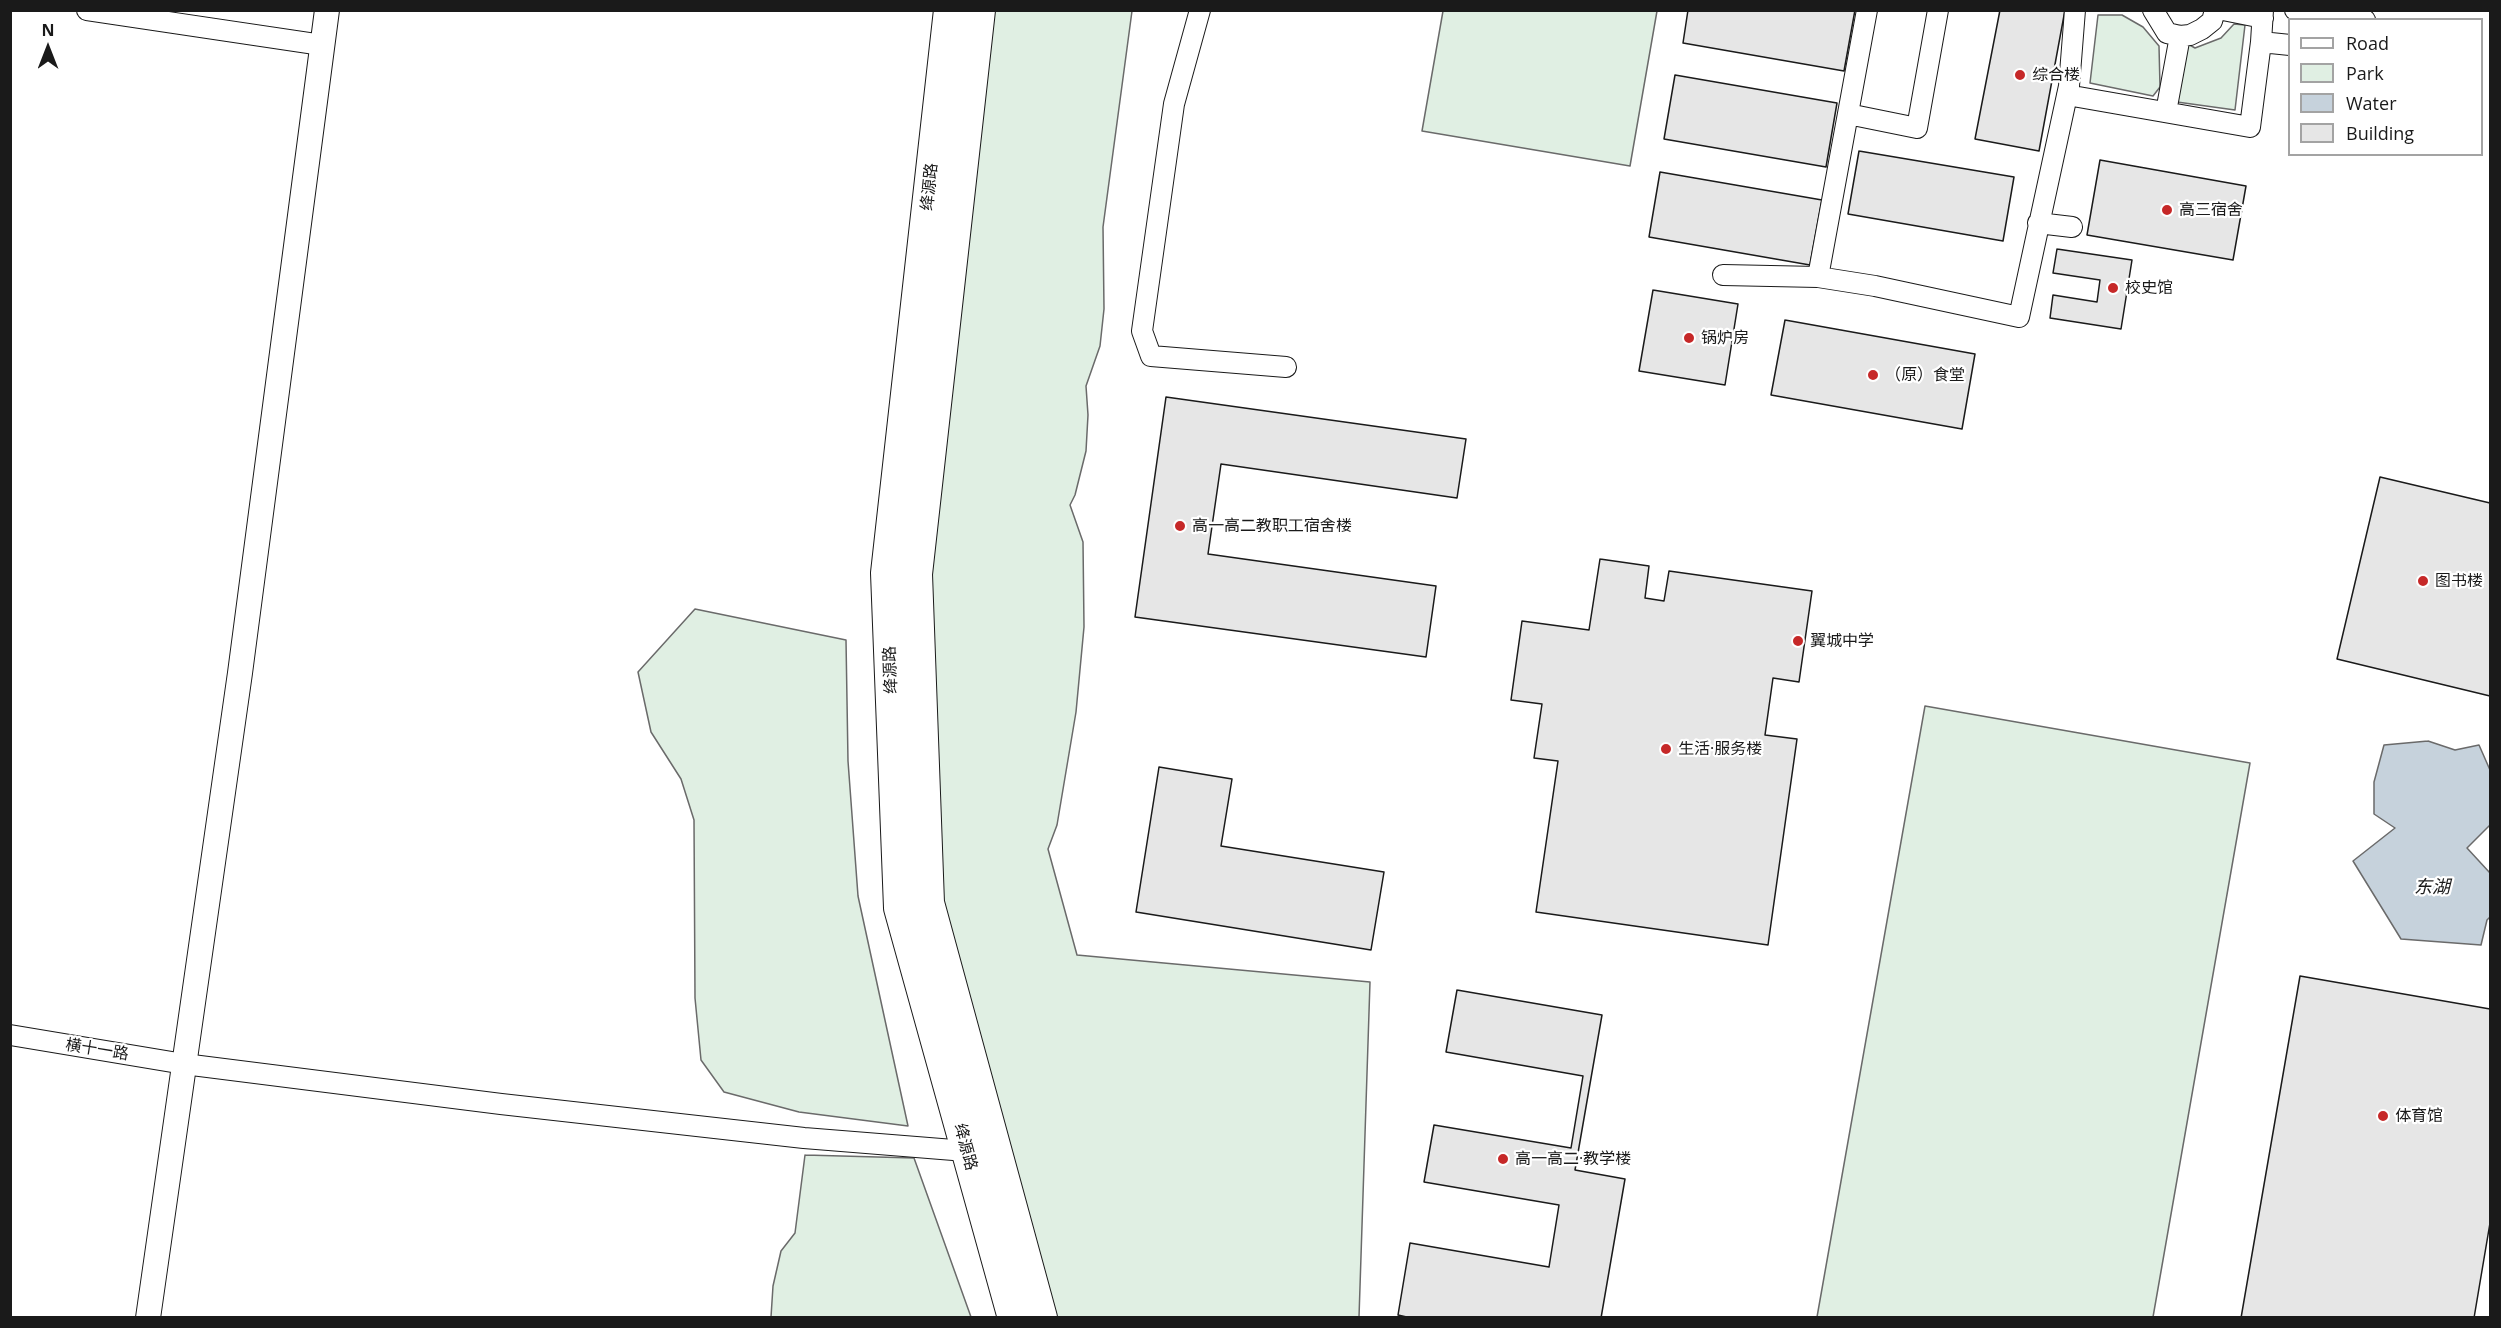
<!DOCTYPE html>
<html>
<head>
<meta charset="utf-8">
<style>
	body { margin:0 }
	#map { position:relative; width:2501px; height:1328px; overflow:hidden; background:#fff; font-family:"Open Sans",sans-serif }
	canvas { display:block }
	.frame { position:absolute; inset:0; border:12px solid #1a1a1a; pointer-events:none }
	.legend { position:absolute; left:2288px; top:18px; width:195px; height:138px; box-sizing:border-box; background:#fff; border:2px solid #a3a3a3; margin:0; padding:8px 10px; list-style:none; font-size:18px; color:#1a1a1a }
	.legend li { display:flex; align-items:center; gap:12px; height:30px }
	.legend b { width:30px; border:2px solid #a3a3a3 }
	.north { position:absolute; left:18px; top:18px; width:60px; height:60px; -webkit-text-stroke:4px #fff; paint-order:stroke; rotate:0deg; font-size:16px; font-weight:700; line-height:24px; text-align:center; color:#1a1a1a }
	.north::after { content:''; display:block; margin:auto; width:21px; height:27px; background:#1a1a1a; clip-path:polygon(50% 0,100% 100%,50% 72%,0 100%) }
</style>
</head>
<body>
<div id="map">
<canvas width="2501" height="1328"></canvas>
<div class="frame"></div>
<ul class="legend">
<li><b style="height:8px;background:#fff"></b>Road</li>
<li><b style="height:16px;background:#e0efe3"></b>Park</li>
<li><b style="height:16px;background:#c6d2dc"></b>Water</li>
<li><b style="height:16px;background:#e6e6e6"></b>Building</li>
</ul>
<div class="north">N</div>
</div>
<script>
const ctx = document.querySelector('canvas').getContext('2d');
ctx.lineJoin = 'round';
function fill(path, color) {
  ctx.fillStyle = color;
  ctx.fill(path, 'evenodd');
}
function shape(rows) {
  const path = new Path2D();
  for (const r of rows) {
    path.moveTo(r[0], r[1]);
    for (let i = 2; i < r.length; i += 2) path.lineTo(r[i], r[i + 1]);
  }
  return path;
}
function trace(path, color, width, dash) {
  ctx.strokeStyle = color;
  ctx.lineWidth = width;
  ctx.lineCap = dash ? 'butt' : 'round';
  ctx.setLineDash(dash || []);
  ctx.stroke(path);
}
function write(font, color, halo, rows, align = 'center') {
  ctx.font = font + ' "Open Sans","Noto Sans SC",sans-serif';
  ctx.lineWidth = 4.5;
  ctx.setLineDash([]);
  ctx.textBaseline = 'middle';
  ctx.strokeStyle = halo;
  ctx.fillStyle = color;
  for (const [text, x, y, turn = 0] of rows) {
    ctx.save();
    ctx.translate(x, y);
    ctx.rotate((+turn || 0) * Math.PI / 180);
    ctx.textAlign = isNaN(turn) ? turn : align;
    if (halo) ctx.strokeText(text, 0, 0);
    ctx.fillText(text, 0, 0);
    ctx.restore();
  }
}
const green = shape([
	[991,11,1132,11,1103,227,1104,309,1100,346,1086,386,1088,415,1086,451,1075,495,1070,505,1083,542,1084,627,1076,712,1057,825,1048,849,1077,955,1370,982,1359,1317,1052,1317,953,964,934,856,926,568,991,11],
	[1443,11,1657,11,1630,166,1422,131,1443,11],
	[2098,15,2122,15,2143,27,2159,46,2160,87,2153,96,2090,83,2098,15],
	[2234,24,2245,25,2235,110,2177,102,2188,44,2195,48,2221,38,2234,24],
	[695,609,846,640,848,761,858,896,908,1126,799,1112,724,1092,701,1060,695,998,694,820,681,779,651,732,638,672,695,609],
	[1925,706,2250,763,2153,1317,1817,1317,1925,706],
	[805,1155,914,1158,971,1317,771,1317,773,1286,781,1251,795,1233,805,1155]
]);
fill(green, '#e0efe3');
trace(green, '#6a6a6a', 1.5);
const water = shape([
	[2428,741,2455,750,2479,745,2490,770,2490,825,2467,848,2490,873,2490,917,2487,920,2481,945,2401,939,2353,861,2395,828,2374,814,2374,782,2384,745,2428,741]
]);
fill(water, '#c6d2dc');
trace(water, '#6a6a6a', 1.5);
const building = shape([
	[1688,10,1855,10,1844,71,1683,43,1688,10],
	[2000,10,2065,10,2039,151,1975,139,2000,10],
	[1675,75,1837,103,1826,167,1664,139,1675,75],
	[1859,151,2014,177,2003,241,1848,214,1859,151],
	[2100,160,2246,186,2233,260,2087,235,2100,160],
	[1660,172,1822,200,1810,265,1649,237,1660,172],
	[2057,249,2132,260,2121,329,2050,318,2053,295,2097,302,2100,280,2053,273,2057,249],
	[1653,290,1738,304,1725,385,1639,371,1653,290],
	[1785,320,1975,354,1962,429,1771,395,1785,320],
	[1166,397,1466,439,1457,498,1221,464,1208,554,1436,586,1426,657,1135,617,1166,397],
	[2380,477,2490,503,2490,696,2337,659,2380,477],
	[1600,559,1649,566,1645,598,1664,601,1669,571,1812,591,1799,682,1773,678,1765,735,1797,739,1768,945,1536,912,1558,761,1534,758,1542,704,1511,700,1522,621,1589,630,1600,559],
	[1159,767,1232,779,1221,846,1384,872,1371,950,1136,912,1159,767],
	[2300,976,2490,1009,2490,1223,2474,1318,2241,1318,2300,976],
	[1457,990,1602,1015,1575,1170,1625,1179,1601,1318,1411,1318,1398,1315,1410,1243,1549,1267,1559,1205,1424,1182,1434,1125,1571,1148,1583,1076,1446,1052,1457,990]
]);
fill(building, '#e6e6e6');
trace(building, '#1a1a1a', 1.5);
const minor = shape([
	[87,10,322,45],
	[1200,10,1174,104,1142,331,1151,356,1286,367],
	[2153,10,2167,33,2180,36,2190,35,2202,29,2212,21,2215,10],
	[2223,10,2263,18],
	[2295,10,2365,20],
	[2261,42,2290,45],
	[2067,95,2250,127,2261,42,2263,10],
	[2166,112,2180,36],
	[1848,114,1917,128,1938,10],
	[2038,223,2072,227],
	[1723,275,1818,277,1875,286,2019,317,2069,86,2075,10],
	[1818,277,1867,10],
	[10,1035,184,1064,501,1104,804,1138,966,1151]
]);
const tertiary = shape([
	[148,1318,240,673,327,10]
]);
const trunk = shape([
	[950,10,887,573,900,908,1014,1318],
	[979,10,916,574,928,903,1041,1318]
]);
trace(minor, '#1a1a1a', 22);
trace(tertiary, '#1a1a1a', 26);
trace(trunk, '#1a1a1a', 34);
trace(minor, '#fff', 20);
trace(tertiary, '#fff', 24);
trace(trunk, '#fff', 32);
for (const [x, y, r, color] of [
	[2020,75,6,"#c62828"],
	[2167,210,6,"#c62828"],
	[2113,288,6,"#c62828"],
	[1689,338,6,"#c62828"],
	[1873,375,6,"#c62828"],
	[1180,526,6,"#c62828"],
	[2423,581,6,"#c62828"],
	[1798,641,6,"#c62828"],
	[1666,749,6,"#c62828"],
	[2383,1116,6,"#c62828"],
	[1503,1159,6,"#c62828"]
]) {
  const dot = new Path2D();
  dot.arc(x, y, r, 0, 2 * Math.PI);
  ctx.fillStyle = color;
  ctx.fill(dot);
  trace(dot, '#fff', 2);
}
write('16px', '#1a1a1a', '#fff', [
	["综合楼",2032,75],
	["高三宿舍",2179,210],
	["校史馆",2125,288],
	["锅炉房",1701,338],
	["（原）食堂",1885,375],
	["高一高二教职工宿舍楼",1192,526],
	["图书楼",2435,581],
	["翼城中学",1810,641],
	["生活·服务楼",1678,749],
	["体育馆",2395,1116],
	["高一高二·教学楼",1515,1159]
], 'left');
write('16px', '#1a1a1a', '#fff', [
	["绛源路",930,187,-84],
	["绛源路",891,670,-92],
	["横十一路",97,1050,9],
	["绛源路",965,1147,75]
]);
write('italic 18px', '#1a1a1a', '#fff', [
	["东湖",2432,888]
]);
</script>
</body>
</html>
